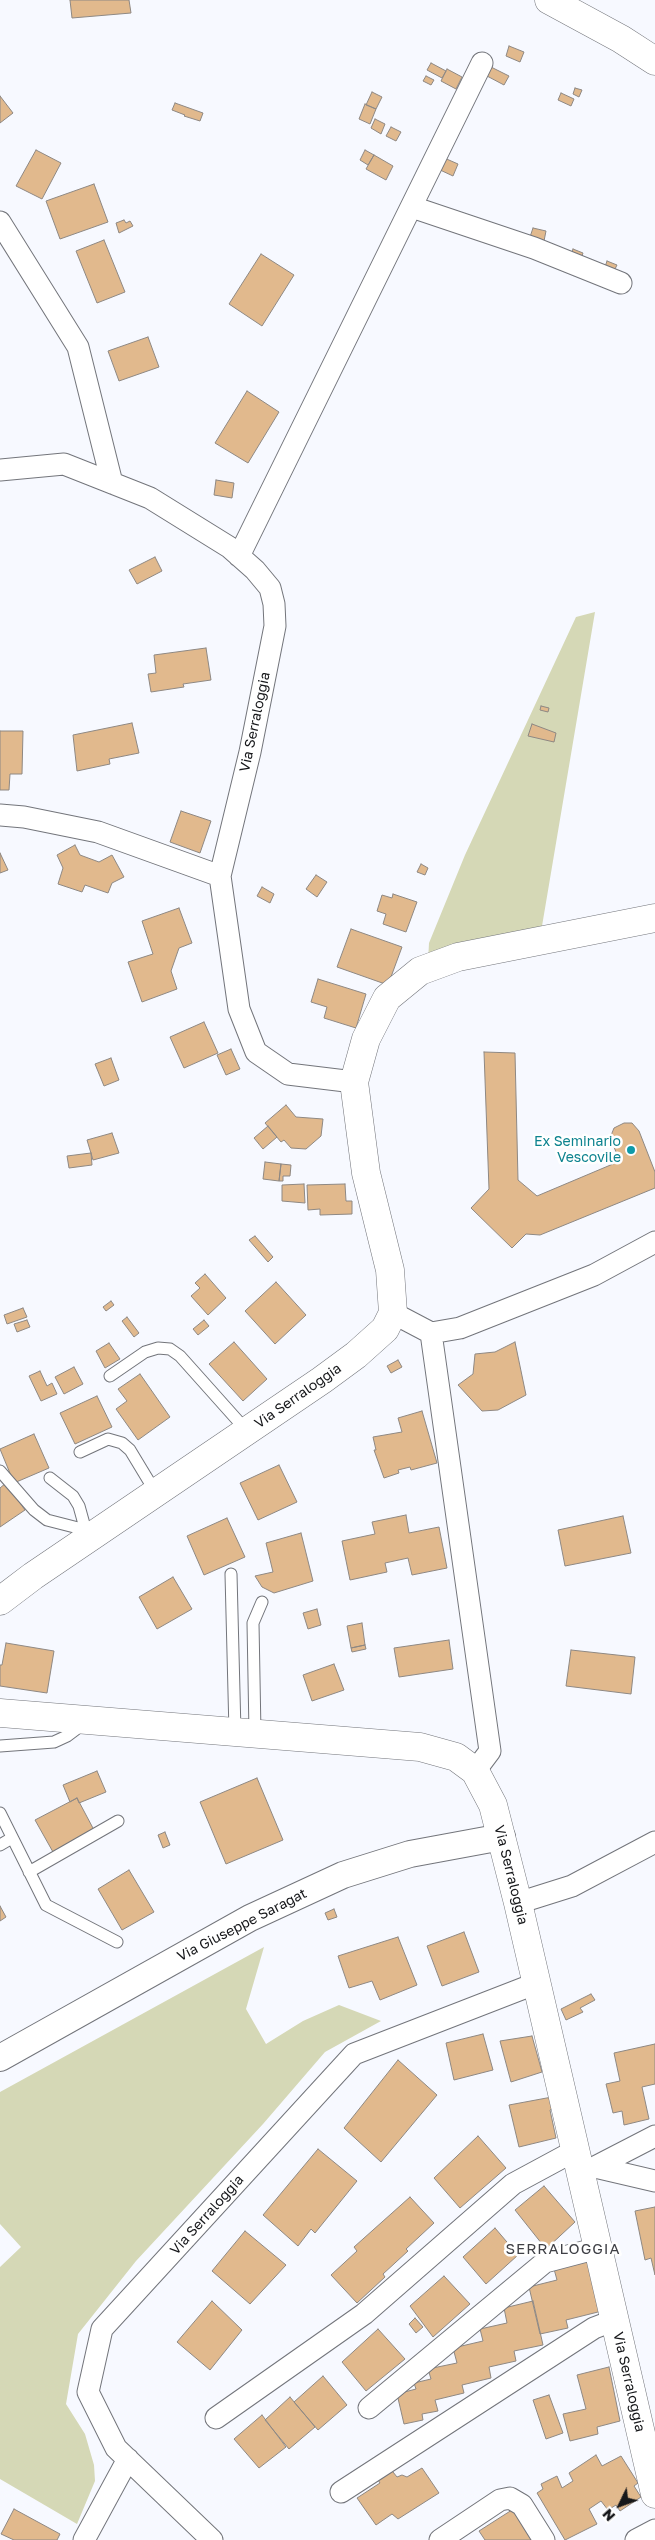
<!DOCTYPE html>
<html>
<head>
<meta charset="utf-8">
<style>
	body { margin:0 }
	#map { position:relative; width:655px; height:2540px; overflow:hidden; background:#f7f9ff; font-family:"Golos Text",sans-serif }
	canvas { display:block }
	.north { position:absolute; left:595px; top:2480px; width:50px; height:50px; -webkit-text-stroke:4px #fff; paint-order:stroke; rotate:228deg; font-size:14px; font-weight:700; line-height:20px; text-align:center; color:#16171a }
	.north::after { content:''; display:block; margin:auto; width:18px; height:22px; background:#16171a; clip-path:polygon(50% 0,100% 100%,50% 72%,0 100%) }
</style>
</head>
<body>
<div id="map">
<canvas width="655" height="2540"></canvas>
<div class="north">N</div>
</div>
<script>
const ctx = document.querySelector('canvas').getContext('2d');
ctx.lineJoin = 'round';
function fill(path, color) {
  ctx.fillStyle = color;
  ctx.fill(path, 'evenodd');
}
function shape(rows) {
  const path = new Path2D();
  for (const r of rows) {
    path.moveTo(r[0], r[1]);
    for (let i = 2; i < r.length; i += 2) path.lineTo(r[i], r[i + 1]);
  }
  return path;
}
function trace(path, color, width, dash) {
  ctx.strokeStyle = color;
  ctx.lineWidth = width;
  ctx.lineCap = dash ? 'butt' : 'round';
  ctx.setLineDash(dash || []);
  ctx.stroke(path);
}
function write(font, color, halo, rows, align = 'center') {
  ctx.font = font + ' "Golos Text",sans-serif';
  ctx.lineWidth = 5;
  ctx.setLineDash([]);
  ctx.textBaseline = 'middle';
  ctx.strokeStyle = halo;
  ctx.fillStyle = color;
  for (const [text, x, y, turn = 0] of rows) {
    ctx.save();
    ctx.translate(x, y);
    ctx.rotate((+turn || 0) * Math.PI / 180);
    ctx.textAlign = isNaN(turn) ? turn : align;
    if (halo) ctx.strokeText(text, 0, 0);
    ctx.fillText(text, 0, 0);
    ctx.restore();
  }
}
fill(shape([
	[595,612,541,932,428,962,429,943,465,855,576,617],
	[264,1947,246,2009,266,2044,303,2021,339,2005,381,2021,325,2052,263,2124,136,2261,78,2334,66,2404,85,2434,94,2465,95,2481,77,2524,0,2479,0,2267,21,2247,0,2224,0,2092]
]), '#d5d8b6');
const building = shape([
	[70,0,129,0,131,13,72,18,70,0],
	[509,46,524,52,520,62,506,56,509,46],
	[431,63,446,71,442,78,427,70,431,63],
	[491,67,509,76,504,85,487,76,491,67],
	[447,69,462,77,456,89,441,81,447,69],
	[426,76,434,80,431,85,423,81,426,76],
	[575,88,582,90,579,97,573,94,575,88],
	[372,92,382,97,376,109,366,105,372,92],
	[561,93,574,99,571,106,558,100,561,93],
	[0,96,13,113,0,123,0,96],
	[175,103,203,113,200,121,184,116,185,115,172,110,175,103],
	[365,104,376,109,370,124,359,119,365,104],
	[375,119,385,124,381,134,371,128,375,119],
	[391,127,401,132,396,141,386,136,391,127],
	[36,150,61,163,42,199,16,186,36,150],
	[365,150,374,155,368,165,360,160,365,150],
	[374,155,393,166,386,180,366,169,374,155],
	[442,157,458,164,453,176,438,169,442,157],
	[94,184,108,222,60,239,46,201,94,184],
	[124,220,126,223,130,221,133,226,119,233,116,223,124,220],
	[533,228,546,231,544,241,530,237,533,228],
	[104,240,125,292,97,303,76,251,104,240],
	[573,249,583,253,580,261,570,257,573,249],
	[261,254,294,275,262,326,229,304,261,254],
	[607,261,617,265,613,273,604,270,607,261],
	[148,337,159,367,119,381,108,351,148,337],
	[247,391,279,412,248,463,215,443,247,391],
	[216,480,234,483,232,498,214,495,216,480],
	[155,557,162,571,137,584,129,570,155,557],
	[206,648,211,680,183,684,184,687,151,692,148,674,156,673,154,655,206,648],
	[541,706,549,708,548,712,540,710,541,706],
	[132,723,139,753,109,759,110,764,77,771,73,735,132,723],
	[532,724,556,733,554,742,528,736,532,724],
	[0,731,23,731,22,774,10,774,9,790,0,790,0,731],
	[181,811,211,821,200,853,170,842,181,811],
	[75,845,80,855,99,862,112,855,124,877,112,883,108,893,85,885,82,892,58,884,63,868,57,855,75,845],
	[0,853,8,870,0,873,0,853],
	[421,864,428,868,425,875,417,872,421,864],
	[316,875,327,882,317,897,306,889,316,875],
	[262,887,274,894,270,903,257,896,262,887],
	[393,894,417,902,406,932,383,924,386,914,377,911,382,895,392,898,393,894],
	[179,908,192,943,179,948,171,971,177,989,142,1002,128,962,153,954,142,921,179,908],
	[351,929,402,947,388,985,337,967,351,929],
	[318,979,366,994,356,1028,324,1018,327,1007,311,1002,318,979],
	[204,1022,218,1053,184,1068,170,1037,204,1022],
	[231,1049,240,1069,226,1075,217,1055,231,1049],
	[484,1052,515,1053,518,1180,537,1196,620,1161,610,1138,614,1128,624,1123,632,1123,639,1131,655,1172,655,1188,540,1235,526,1234,512,1248,471,1208,489,1189,484,1052],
	[111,1058,119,1080,104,1086,95,1064,111,1058],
	[286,1105,296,1117,323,1119,321,1136,306,1149,291,1148,284,1140,281,1142,265,1123,286,1105],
	[268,1126,277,1137,263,1149,254,1138,268,1126],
	[112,1133,119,1153,93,1160,87,1140,112,1133],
	[91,1153,92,1165,69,1168,67,1156,91,1153],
	[265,1162,281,1164,279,1181,263,1179,265,1162],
	[281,1164,291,1165,290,1176,283,1176,283,1181,279,1181,281,1164],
	[304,1184,305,1203,282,1201,282,1185,304,1184],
	[345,1184,346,1201,352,1201,352,1214,320,1215,320,1209,308,1210,307,1185,345,1184],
	[255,1236,273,1257,268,1262,249,1240,255,1236],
	[205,1274,226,1298,208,1315,191,1296,200,1288,195,1283,205,1274],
	[276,1282,306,1315,275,1344,245,1311,276,1282],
	[111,1301,114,1305,106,1311,103,1307,111,1301],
	[23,1308,27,1317,7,1324,4,1315,23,1308],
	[127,1317,139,1333,134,1337,122,1321,127,1317],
	[27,1320,30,1327,17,1332,14,1324,27,1320],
	[204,1320,209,1326,198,1335,193,1329,204,1320],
	[234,1342,267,1379,243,1401,209,1364,234,1342],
	[515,1342,526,1395,498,1410,482,1411,458,1385,473,1374,475,1354,495,1352,515,1342],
	[109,1343,120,1359,105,1368,96,1351,109,1343],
	[398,1360,402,1367,391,1373,387,1366,398,1360],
	[74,1367,83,1384,64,1394,55,1377,74,1367],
	[40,1371,47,1386,52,1383,57,1394,41,1401,29,1376,40,1371],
	[140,1374,170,1417,138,1440,116,1409,127,1401,118,1389,140,1374],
	[97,1396,112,1427,75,1444,60,1413,97,1396],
	[422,1411,437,1463,411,1470,410,1467,398,1470,399,1473,384,1478,374,1450,376,1450,373,1437,402,1432,398,1418,422,1411],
	[34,1434,49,1468,14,1483,0,1449,34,1434],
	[279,1465,297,1502,258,1520,240,1483,279,1465],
	[6,1483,25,1510,0,1527,0,1488,6,1483],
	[406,1515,409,1533,439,1527,447,1568,412,1575,408,1558,385,1563,387,1572,350,1580,342,1541,375,1534,372,1522,406,1515],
	[623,1516,631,1553,565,1566,558,1530,623,1516],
	[227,1518,245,1557,204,1575,187,1536,227,1518],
	[301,1533,313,1581,274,1593,262,1587,255,1576,273,1572,266,1543,301,1533],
	[173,1577,192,1609,157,1629,139,1597,173,1577],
	[317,1609,321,1625,308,1629,303,1613,317,1609],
	[362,1623,365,1645,351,1648,347,1626,362,1623],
	[449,1640,453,1669,399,1677,394,1648,449,1640],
	[6,1643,54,1651,47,1693,0,1686,0,1665,2,1665,6,1643],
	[365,1645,366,1649,352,1652,351,1648,365,1645],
	[571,1650,635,1657,631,1694,566,1686,571,1650],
	[334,1664,344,1690,312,1701,303,1675,334,1664],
	[97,1771,106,1792,79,1803,77,1798,70,1802,63,1785,97,1771],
	[257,1778,283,1840,226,1864,200,1802,257,1778],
	[77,1798,94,1830,53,1852,35,1820,77,1798],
	[165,1832,170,1845,163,1848,158,1835,165,1832],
	[129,1870,154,1912,122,1930,98,1889,129,1870],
	[0,1906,6,1917,0,1921,0,1906],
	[334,1909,337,1917,328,1920,325,1913,334,1909],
	[464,1932,479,1972,442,1986,427,1946,464,1932],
	[398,1937,417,1985,380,2000,372,1981,349,1988,338,1956,398,1937],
	[591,1994,595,2000,580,2008,583,2012,566,2020,561,2009,591,1994],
	[483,2034,493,2070,454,2080,446,2043,483,2034],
	[532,2036,542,2072,511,2082,500,2041,532,2036],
	[655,2044,655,2084,642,2087,649,2119,624,2125,622,2111,613,2113,606,2084,620,2081,614,2053,655,2044],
	[398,2060,437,2095,381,2162,344,2128,398,2060],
	[552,2097,555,2107,550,2110,556,2138,519,2147,509,2105,552,2097],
	[478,2136,506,2168,460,2208,434,2178,478,2136],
	[318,2149,357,2181,315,2233,311,2229,298,2246,263,2215,318,2149],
	[544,2186,575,2222,546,2249,515,2210,544,2186],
	[410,2197,434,2223,406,2249,408,2251,383,2274,385,2277,357,2303,331,2275,357,2251,354,2247,410,2197],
	[655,2207,655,2275,651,2258,645,2260,635,2211,655,2207],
	[495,2228,518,2255,486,2284,463,2257,495,2228],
	[245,2231,286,2265,250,2304,212,2271,245,2231],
	[590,2261,602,2311,566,2320,568,2328,540,2334,529,2287,557,2280,554,2269,590,2261],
	[444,2276,470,2304,433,2337,410,2306,444,2276],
	[212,2301,242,2330,210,2370,177,2342,212,2301],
	[533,2301,543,2345,514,2351,516,2361,489,2367,491,2378,462,2385,464,2393,435,2400,438,2411,422,2414,423,2420,404,2424,397,2394,416,2389,414,2383,431,2379,428,2369,457,2363,453,2348,483,2341,480,2329,507,2323,504,2308,533,2301],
	[415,2318,423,2327,416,2333,409,2324,415,2318],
	[378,2329,405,2359,366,2391,342,2362,378,2329],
	[609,2367,620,2421,597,2427,598,2434,570,2441,563,2414,586,2409,577,2375,609,2367],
	[323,2376,347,2405,318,2430,294,2402,323,2376],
	[549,2395,563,2433,546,2439,533,2400,549,2395],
	[290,2397,315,2427,289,2449,265,2420,290,2397],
	[262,2415,286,2447,259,2468,234,2439,262,2415],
	[596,2455,602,2466,621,2456,638,2483,634,2486,641,2497,620,2511,616,2505,608,2510,601,2501,589,2509,597,2524,565,2540,537,2493,543,2489,541,2484,557,2476,562,2488,573,2481,569,2473,596,2455],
	[389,2467,397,2477,402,2475,407,2477,422,2468,439,2493,398,2519,392,2514,376,2525,357,2498,380,2483,376,2477,389,2467],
	[515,2508,535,2540,485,2540,479,2531,515,2508],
	[14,2509,60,2534,57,2540,14,2540,1,2534,14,2509]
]);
fill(building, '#e1b98d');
trace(building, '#8e8883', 1);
const service = shape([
	[110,1376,145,1352,158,1348,170,1349,180,1356,247,1431],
	[80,1452,108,1439,122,1443,130,1450,156,1493],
	[0,1471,34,1510,47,1520,86,1530],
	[50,1478,73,1496,79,1506,87,1535],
	[231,1574,235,1732],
	[255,1733,253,1623,262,1602],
	[0,1746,54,1742,67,1736,83,1724],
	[0,1813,46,1905,117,1942],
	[0,1845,12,1838],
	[29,1872,118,1821]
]);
const minor = shape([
	[412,207,534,248,621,283],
	[0,222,78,347,112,483],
	[0,470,64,464,150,498,229,547,255,570,270,588,274,604,275,626,250,752,220,876,239,1009,256,1052,288,1074,354,1082],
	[239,556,482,63],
	[0,815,24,817,98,832,220,876],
	[393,1313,431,1333,460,1328,594,1275,655,1242],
	[431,1333,490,1751,475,1771],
	[518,1903,572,1886,655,1842],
	[595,2167,655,2181],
	[580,2170,595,2167,655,2136],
	[369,2408,545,2262,598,2248],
	[216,2418,364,2314,513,2184,576,2150],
	[341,2492,594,2328,615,2320],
	[84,2540,128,2459],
	[212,2540,116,2448,88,2392,102,2329,354,2054,537,1983],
	[440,2540,500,2500,510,2498,522,2505,544,2540],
	[636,2540,655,2530]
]);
const tertiary = shape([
	[0,2058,250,1918,343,1875,410,1854,502,1837]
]);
const secondary = shape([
	[0,1601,33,1576,322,1380,356,1355,385,1329,393,1313,390,1270,366,1173,354,1082,366,1039,387,998,420,971,458,957,655,918],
	[0,1713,420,1747,456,1757,475,1771,493,1805,518,1903,655,2494]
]);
const trunk = shape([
	[549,0,621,39,655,61]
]);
trace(service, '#73757b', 13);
trace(minor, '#73757b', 23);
trace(tertiary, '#73757b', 28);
trace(secondary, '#73757b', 29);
trace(trunk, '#73757b', 29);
trace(service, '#fff', 11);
trace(minor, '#fff', 21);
trace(tertiary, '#fff', 26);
trace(secondary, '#fff', 28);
trace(trunk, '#fff', 28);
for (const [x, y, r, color] of [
	[631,1150,5,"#0f9aa8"]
]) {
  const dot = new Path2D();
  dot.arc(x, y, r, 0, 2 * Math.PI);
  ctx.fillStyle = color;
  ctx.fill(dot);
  trace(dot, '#fff', 2);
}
write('14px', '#16171a', '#fff', [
	["Via Serraloggia",255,722,-78],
	["Via Serraloggia",298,1396,-35],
	["Via Serraloggia",511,1875,76],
	["Via Giuseppe Saragat",242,1925,-27],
	["Via Serraloggia",207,2215,-48],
	["Via Serraloggia",629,2382,77]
]);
write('14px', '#0d838f', '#fff', [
	["Ex Seminario",621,1142],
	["Vescovile",621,1158]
], 'right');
ctx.letterSpacing = '1px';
write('15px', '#3f4046', '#fff', [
	["SERRALOGGIA",563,2249]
]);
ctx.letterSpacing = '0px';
</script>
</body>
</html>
